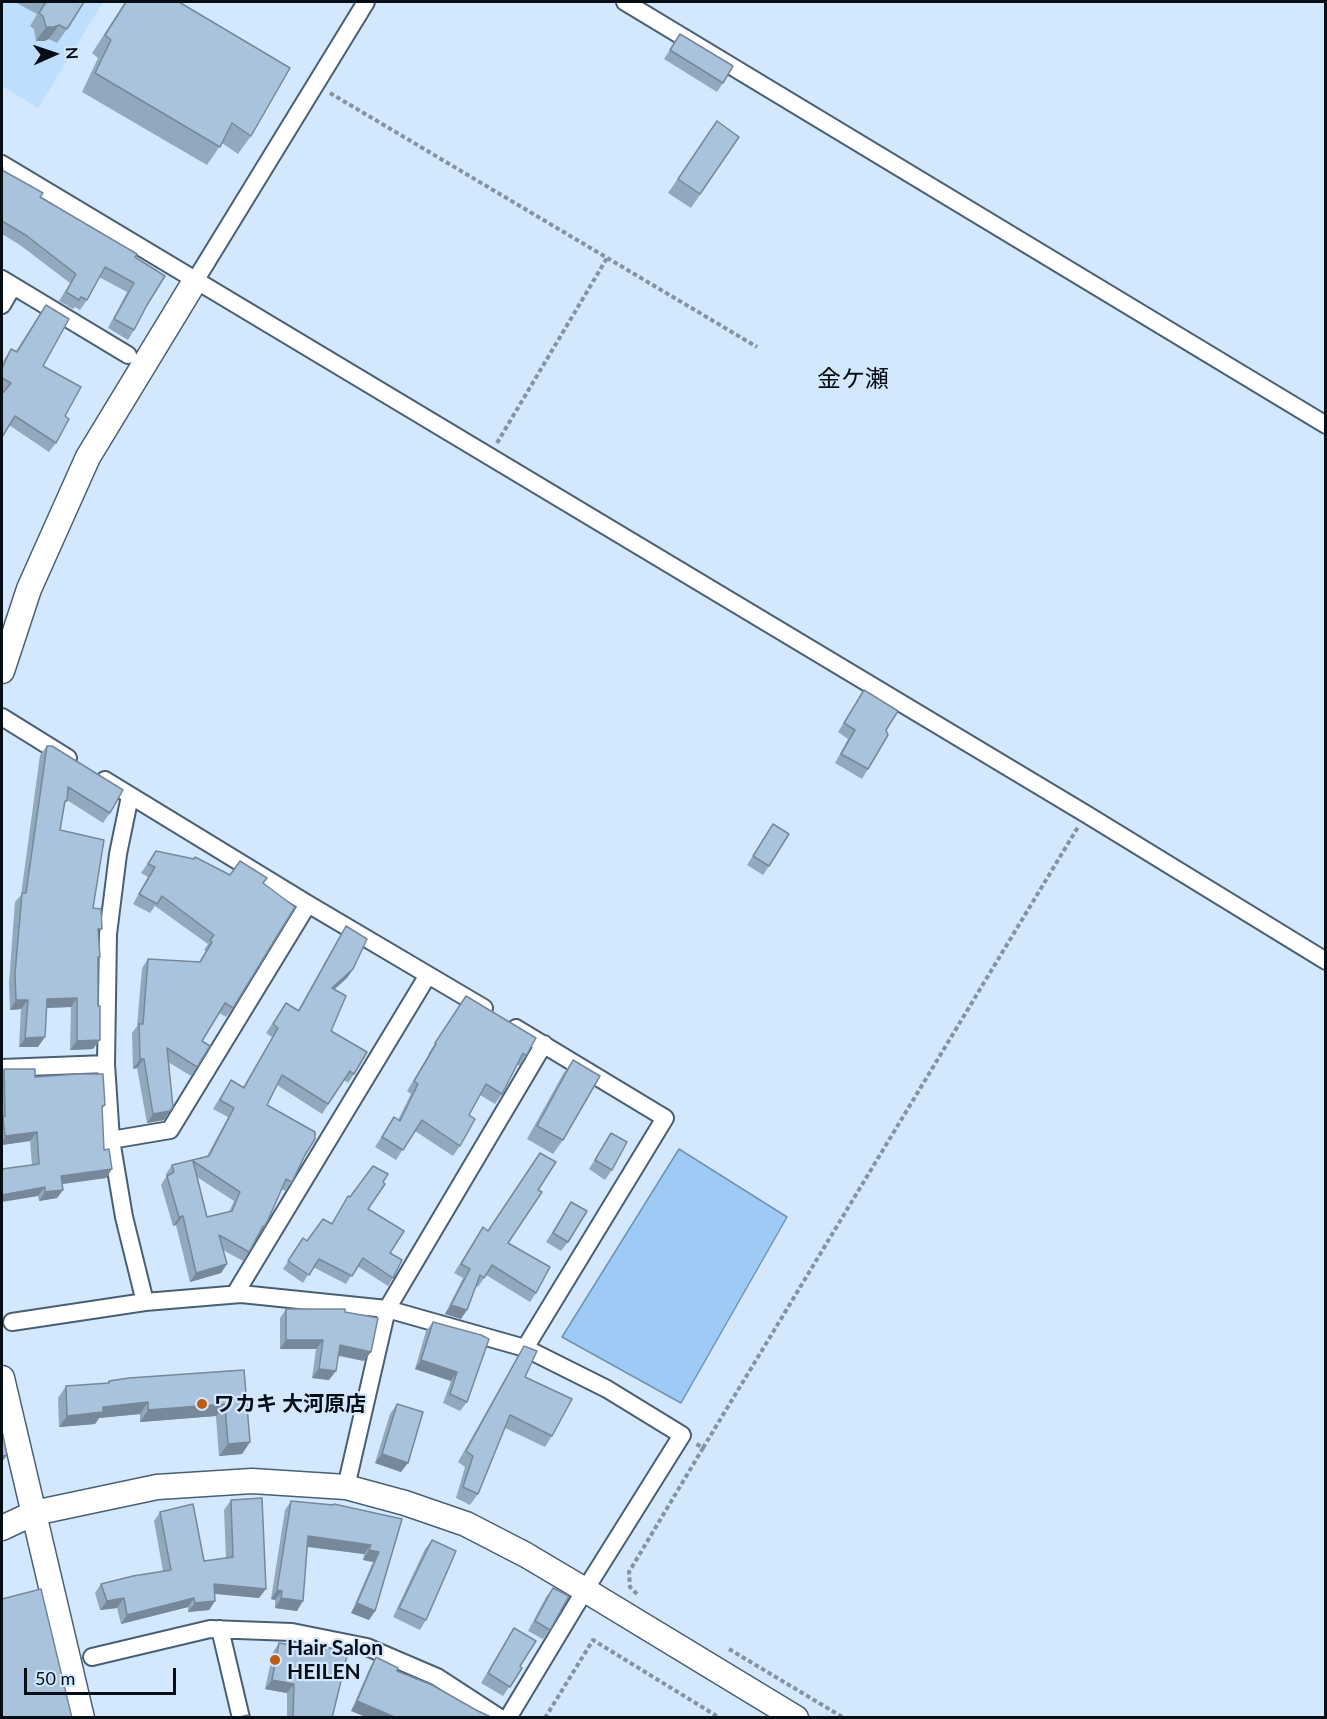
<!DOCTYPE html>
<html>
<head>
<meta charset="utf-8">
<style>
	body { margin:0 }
	#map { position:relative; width:1327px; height:1719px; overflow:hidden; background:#d3e8fd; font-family:Lato,sans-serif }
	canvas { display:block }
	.frame { position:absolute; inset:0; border:3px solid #050d15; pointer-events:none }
	.north { position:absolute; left:24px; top:24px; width:60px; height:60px; -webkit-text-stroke:4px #d3e8fd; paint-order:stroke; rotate:87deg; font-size:16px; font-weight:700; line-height:24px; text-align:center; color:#050d15 }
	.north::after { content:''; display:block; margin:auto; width:21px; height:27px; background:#050d15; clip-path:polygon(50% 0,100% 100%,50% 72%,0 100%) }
	.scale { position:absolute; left:24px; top:1668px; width:152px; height:27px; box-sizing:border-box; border:3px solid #050d15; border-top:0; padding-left:8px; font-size:18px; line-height:21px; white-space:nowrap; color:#050d15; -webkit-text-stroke:4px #d3e8fd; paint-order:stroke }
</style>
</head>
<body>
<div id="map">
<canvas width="1327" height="1719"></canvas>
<div class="frame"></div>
<div class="north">N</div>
<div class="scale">50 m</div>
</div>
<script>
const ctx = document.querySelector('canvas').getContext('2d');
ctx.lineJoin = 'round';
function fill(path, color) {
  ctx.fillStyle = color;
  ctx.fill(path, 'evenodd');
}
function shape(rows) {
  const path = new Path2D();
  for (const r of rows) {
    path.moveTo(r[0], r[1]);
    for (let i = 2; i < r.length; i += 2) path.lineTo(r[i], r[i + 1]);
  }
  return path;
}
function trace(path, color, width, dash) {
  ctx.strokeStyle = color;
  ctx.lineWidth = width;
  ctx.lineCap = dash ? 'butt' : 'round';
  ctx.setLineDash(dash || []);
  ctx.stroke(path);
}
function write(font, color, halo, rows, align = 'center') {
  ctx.font = font + ' Lato,"Noto Sans JP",sans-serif';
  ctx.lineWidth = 4.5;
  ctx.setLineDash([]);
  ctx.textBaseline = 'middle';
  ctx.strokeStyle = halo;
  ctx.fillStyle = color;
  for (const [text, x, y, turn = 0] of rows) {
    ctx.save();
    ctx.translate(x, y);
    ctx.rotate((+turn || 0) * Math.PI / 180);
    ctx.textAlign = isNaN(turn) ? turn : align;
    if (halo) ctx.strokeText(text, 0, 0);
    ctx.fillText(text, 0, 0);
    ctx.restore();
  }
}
fill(shape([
	[2,2,103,2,38,108,2,86]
]), '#bddefd');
const water = shape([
	[679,1149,787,1217,681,1403,562,1337,679,1149]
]);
fill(water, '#9ecbf5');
trace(water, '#7092b2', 1.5);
const street = shape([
	[625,2,1326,425],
	[2,164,1086,814,1326,961],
	[2,279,128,355],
	[195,281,366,2],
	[2,305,13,286],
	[2,717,68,758],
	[105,780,308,904,484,1008],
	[130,796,118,854,108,934,106,1064,111,1140,124,1217,145,1302],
	[516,1028,665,1118,525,1348],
	[2,1068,106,1064],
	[111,1140,170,1130,308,904],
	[235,1294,428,975],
	[12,1322,145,1302,241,1294,387,1309,525,1348,607,1389,682,1435,585,1590,508,1718],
	[346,1487,387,1309,544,1044],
	[220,1629,241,1718],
	[92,1657,210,1629,292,1632,367,1647,437,1677,500,1718]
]);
const secondary = shape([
	[2,671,29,589,88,457,195,281],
	[2,1378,82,1718],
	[2,1528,34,1513,157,1487,252,1481,346,1487,405,1503,466,1524,526,1555,585,1590,796,1718]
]);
trace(street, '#485f75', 20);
trace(secondary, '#485f75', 27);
trace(shape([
	[330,93,757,347],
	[497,443,607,258],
	[703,1448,1078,827],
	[637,1594,630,1587,629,1572,703,1448,695,1443],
	[729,1649,844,1718],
	[545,1718,593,1640,720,1718]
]), '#8393a3', 4, [4.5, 3]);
trace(street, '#fff', 16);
trace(secondary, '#fff', 24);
fill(shape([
	[15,2,84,2,67,29,57,43,49,39,44,41,36,41,34,29,30,26,37,14],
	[125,2,179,2,251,136,238,154,222,143,207,165,82,92,98,58,92,53],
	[680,34,723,83,717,92,664,59],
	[717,121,739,137,691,208,668,193],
	[2,168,2,170,40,197,135,257,147,305,134,330,128,340,108,328,127,292,99,277,87,300,80,310,75,307,73,309,59,301,70,283,20,245,2,234],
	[46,305,43,366,65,416,56,443,49,452,9,425,4,392,2,390,2,364,5,358,11,349,16,351],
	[864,690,886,730,868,769,862,779,835,763,848,739,838,732],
	[47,746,110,813,103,823,67,800,64,805,60,830,93,908,98,934,98,959,93,1049,70,1050,71,1007,47,1008,38,1047,19,1047,21,1009,10,1010,9,983,15,902,21,895,40,755],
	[773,824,769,866,763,875,747,865],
	[156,851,194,859,195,857,230,875,263,883,233,1008,226,1017,219,1013,202,1041,197,1067,191,1076,168,1062,164,1120,147,1123,137,1068,133,1069,132,1033,137,1026,142,968,148,959,199,962,206,951,204,950,208,944,155,906,150,913,133,904,148,877,141,873],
	[346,926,353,969,347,978,334,989,331,1031,354,1074,348,1083,344,1080,322,1114,277,1085,267,1105,305,1155,292,1182,285,1191,282,1189,264,1227,258,1236,249,1252,243,1261,223,1250,227,1264,221,1273,190,1282,176,1225,173,1226,161,1185,166,1177,166,1174,172,1165,207,1156,228,1117,213,1109,225,1089,231,1080,243,1087,272,1037,266,1033,286,1003,298,1010,340,935],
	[197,1177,234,1201,229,1212,207,1217],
	[459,1007,526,1056,519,1066,517,1064,502,1094,495,1104,480,1095,469,1115,460,1146,453,1156,415,1131,396,1160,375,1147,394,1117,398,1120,411,1094,407,1091,429,1054,428,1054],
	[573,1060,563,1140,553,1154,527,1139,563,1074],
	[4,1069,35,1077,105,1105,102,1109,104,1150,112,1169,106,1178,62,1184,63,1190,57,1198,39,1201,32,1165,30,1141,2,1145,2,1073],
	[611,1133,612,1170,605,1180,589,1169],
	[538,1190,508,1243,536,1293,530,1302,486,1275,478,1287,476,1286,461,1319,445,1314,463,1278,454,1273,483,1227,488,1231],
	[348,1196,368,1209,390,1253,393,1278,388,1286,357,1266,346,1284,313,1267,303,1283,283,1269,303,1238,307,1241,331,1224],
	[571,1202,568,1242,561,1251,546,1242],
	[286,1309,345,1312,364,1361,338,1356,329,1380,312,1378,316,1349,280,1349,280,1318],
	[433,1322,481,1335,467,1402,460,1411,443,1403,451,1381,415,1369,426,1331],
	[524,1346,525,1377,552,1436,545,1447,505,1428,478,1494,470,1505,456,1498,465,1467,458,1462,517,1357],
	[244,1370,250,1442,242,1454,219,1456,216,1416,140,1422,140,1414,99,1418,95,1424,59,1427,58,1398,66,1386,107,1384,109,1381],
	[397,1404,401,1472,375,1463,390,1414],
	[231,1500,259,1598,215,1594,215,1601,209,1610,188,1612,188,1607,121,1624,117,1608,100,1610,95,1593,101,1584,163,1571,154,1521,160,1512,204,1561,226,1558,224,1510],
	[291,1501,402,1519,375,1611,369,1620,351,1613,373,1562,363,1560,364,1554,307,1547,297,1611,275,1608,275,1600,271,1599,285,1510],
	[432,1540,426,1620,420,1630,393,1617,425,1549],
	[553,1588,550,1630,543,1639,528,1631,546,1597],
	[514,1628,520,1666,522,1668,503,1696,481,1683],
	[279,1643,324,1650,326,1647,332,1718,287,1718,287,1693,265,1689,273,1652],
	[376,1657,397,1671,476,1710,351,1711,370,1667]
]), '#91a8bd');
fill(shape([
	[59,25,49,39,44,41,36,41,46,27],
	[353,969,347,978,326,997,332,988],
	[77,998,71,1007,41,1008,47,999],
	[16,1000,28,1000,21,1009,10,1010],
	[45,1037,38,1047,19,1047,25,1038],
	[100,1040,93,1049,70,1050,77,1041],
	[140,1059,144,1059,137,1068,133,1069],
	[170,1111,164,1120,147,1123,153,1114],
	[37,1132,30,1141,2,1145,2,1142,5,1136],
	[112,1169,106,1178,55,1185,61,1176],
	[45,1187,38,1196,2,1202,2,1195],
	[63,1190,57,1198,39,1201,45,1192],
	[183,1216,176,1225,173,1226,179,1217],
	[227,1264,221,1273,190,1282,196,1273],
	[451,1305,467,1310,461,1319,445,1314],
	[286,1340,323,1340,316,1349,280,1349],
	[340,1345,371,1352,364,1361,333,1354],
	[421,1360,457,1372,451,1381,415,1369],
	[319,1369,336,1371,329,1380,312,1378],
	[148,1402,140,1414,99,1418,95,1424,59,1427,67,1416,103,1407],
	[225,1404,216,1416,140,1422,148,1410],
	[250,1442,242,1454,219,1456,228,1444],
	[382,1454,408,1463,401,1472,375,1463],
	[7,1455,2,1462,2,1456],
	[308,1536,371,1545,364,1554,302,1546],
	[369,1550,379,1552,373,1562,363,1560],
	[214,1584,266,1589,259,1598,208,1593],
	[277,1590,282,1591,275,1600,271,1599],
	[124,1598,117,1608,100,1610,107,1601],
	[194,1598,188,1607,121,1624,127,1615],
	[281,1598,303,1601,297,1611,275,1608],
	[215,1601,209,1610,188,1612,195,1603],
	[357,1603,375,1611,369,1620,351,1613],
	[272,1680,294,1684,287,1693,265,1689],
	[357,1701,397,1718,368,1718,351,1711]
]), '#76889a');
const building = shape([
	[46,2,84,2,67,29,59,25,54,27,46,27,43,16,39,13,46,2],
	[126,2,179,2,290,68,251,136,232,123,220,147,95,73,111,40,105,35,126,2],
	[680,34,733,66,723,83,670,50,680,34],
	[717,121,739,137,700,194,678,179,717,121],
	[2,168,3,168,2,170,43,193,40,197,137,254,135,257,165,276,147,305,134,330,114,319,134,283,105,267,87,300,81,297,79,300,66,292,76,274,27,236,2,221,2,168],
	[46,305,69,319,43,366,81,387,65,416,69,419,56,443,15,416,2,437,2,394,11,383,2,378,2,368,11,349,17,352,46,305],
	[864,690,898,711,886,730,888,735,868,769,841,754,855,730,844,723,864,690],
	[47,746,52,746,123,790,110,813,68,787,67,801,65,801,60,830,104,840,93,908,101,909,102,929,98,929,100,957,98,957,98,1006,100,1006,100,1040,77,1041,77,998,47,999,45,1037,25,1038,28,1000,16,1000,15,974,22,893,26,893,47,746],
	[773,824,789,834,769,866,753,856,773,824],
	[156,851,194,859,195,857,230,875,240,861,267,878,263,883,295,907,233,1008,225,1003,202,1041,210,1046,197,1067,167,1048,173,1107,170,1111,153,1114,144,1059,140,1059,139,1024,143,1024,148,959,200,962,212,942,210,940,214,935,162,896,157,904,139,894,155,867,148,864,156,851],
	[346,926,367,939,353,969,332,988,346,996,331,1031,367,1052,354,1074,350,1071,328,1104,282,1075,267,1105,315,1132,315,1139,305,1155,292,1182,286,1179,268,1220,264,1227,263,1226,249,1252,219,1235,227,1264,196,1273,183,1216,179,1217,167,1176,174,1172,172,1165,209,1156,234,1108,220,1100,231,1080,244,1088,278,1028,273,1024,286,1003,299,1011,346,926],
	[193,1161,240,1192,232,1211,207,1217,193,1161],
	[466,996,536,1038,526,1056,523,1053,502,1094,486,1084,469,1115,475,1119,460,1146,422,1120,403,1150,382,1137,394,1117,400,1121,418,1084,414,1081,436,1044,435,1043,466,996],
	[573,1060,600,1076,563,1140,537,1126,573,1060],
	[4,1069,35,1069,35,1077,78,1074,103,1074,105,1105,102,1106,104,1150,109,1149,112,1169,61,1176,63,1190,45,1192,45,1187,2,1195,2,1169,39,1164,37,1132,5,1136,3,1117,5,1116,4,1069],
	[611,1133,627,1142,612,1170,595,1160,611,1133],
	[540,1153,556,1162,538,1190,542,1192,508,1243,550,1267,536,1293,492,1265,484,1278,480,1275,467,1310,451,1305,470,1269,461,1264,483,1227,488,1231,540,1153],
	[373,1166,388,1174,383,1182,385,1184,368,1209,404,1231,390,1253,402,1260,393,1278,363,1258,352,1276,319,1259,309,1275,288,1261,303,1238,307,1241,323,1219,332,1224,348,1196,350,1197,373,1166],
	[571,1202,587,1211,568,1242,553,1233,571,1202],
	[286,1309,345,1309,345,1312,378,1318,371,1352,340,1345,336,1371,319,1369,323,1340,286,1340,286,1309],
	[433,1322,481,1335,489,1339,467,1402,450,1394,457,1372,421,1360,433,1322],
	[524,1346,537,1351,525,1377,572,1399,552,1436,510,1415,478,1494,463,1487,473,1456,466,1451,524,1346],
	[244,1370,250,1442,228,1444,225,1404,148,1410,148,1402,103,1407,103,1412,67,1416,66,1386,109,1383,109,1381,129,1378,244,1370],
	[397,1404,423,1412,408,1463,382,1454,397,1404],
	[2,1431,7,1455,2,1456,2,1431],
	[262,1498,266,1589,214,1584,215,1601,195,1603,194,1598,127,1615,124,1598,107,1601,101,1584,133,1576,171,1570,160,1512,193,1504,204,1561,233,1557,231,1500,262,1498],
	[291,1501,333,1505,334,1504,402,1519,375,1611,357,1603,379,1552,369,1550,371,1545,308,1536,303,1601,281,1598,282,1591,277,1590,291,1501],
	[432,1540,456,1551,426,1620,399,1608,432,1540],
	[553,1588,569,1596,550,1630,535,1621,553,1588],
	[41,1589,72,1718,2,1718,2,1599,41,1589],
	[514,1628,536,1641,520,1666,522,1668,510,1687,488,1673,514,1628],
	[279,1643,325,1650,326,1647,348,1652,332,1718,293,1718,294,1684,272,1680,279,1643],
	[376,1657,398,1668,397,1671,432,1685,476,1710,493,1718,397,1718,357,1701,376,1657],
	[248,1715,249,1718,236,1718,248,1715]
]);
fill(building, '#a9c3dc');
trace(building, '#76889a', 1.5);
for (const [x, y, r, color] of [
	[202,1404,6,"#bb5c15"],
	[275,1660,6,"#bb5c15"]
]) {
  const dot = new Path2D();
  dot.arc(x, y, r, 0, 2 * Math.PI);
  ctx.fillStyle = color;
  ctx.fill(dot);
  trace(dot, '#d3e8fd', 2);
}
write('bold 21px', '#050d15', '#d3e8fd', [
	["ワカキ 大河原店",214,1404],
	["Hair Salon",287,1648],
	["HEILEN",287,1672]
], 'left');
write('24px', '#050d15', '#d3e8fd', [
	["金ケ瀬",853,379]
]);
</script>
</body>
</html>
